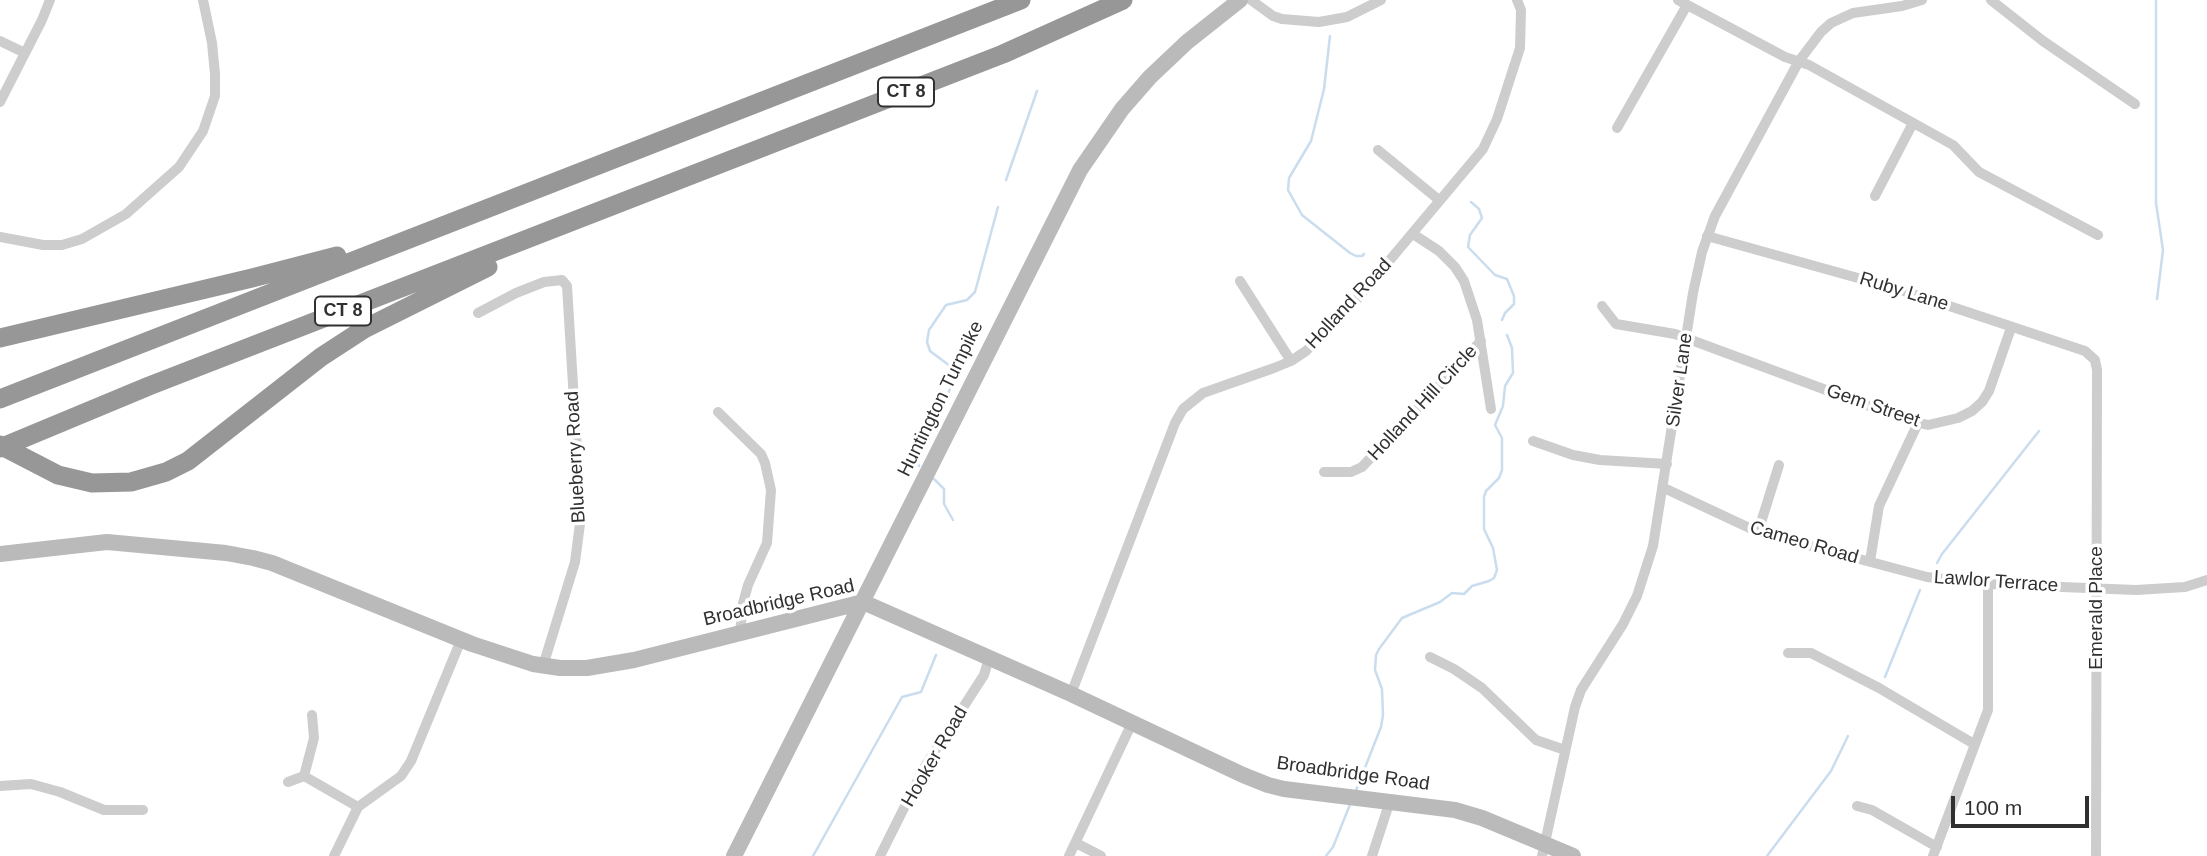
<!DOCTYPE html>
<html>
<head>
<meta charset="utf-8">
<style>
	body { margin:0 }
	#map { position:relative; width:2207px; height:856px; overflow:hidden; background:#fff; font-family:Helvetica,sans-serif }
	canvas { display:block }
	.scale { position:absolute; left:1951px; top:796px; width:138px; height:32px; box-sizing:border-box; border:4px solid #303030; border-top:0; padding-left:9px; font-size:21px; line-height:24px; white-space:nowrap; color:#303030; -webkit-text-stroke:5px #fff; paint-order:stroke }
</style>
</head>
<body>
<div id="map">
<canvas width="2207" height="856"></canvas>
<div class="scale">100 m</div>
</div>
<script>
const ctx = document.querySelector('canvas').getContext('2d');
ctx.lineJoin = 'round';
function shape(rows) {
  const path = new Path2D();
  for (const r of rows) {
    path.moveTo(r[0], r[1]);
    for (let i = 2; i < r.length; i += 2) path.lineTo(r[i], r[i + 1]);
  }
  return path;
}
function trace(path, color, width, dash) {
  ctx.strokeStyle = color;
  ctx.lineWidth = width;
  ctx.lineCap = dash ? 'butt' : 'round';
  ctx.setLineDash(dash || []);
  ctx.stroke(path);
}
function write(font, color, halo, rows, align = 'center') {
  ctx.font = font + ' Helvetica,sans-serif';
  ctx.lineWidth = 7;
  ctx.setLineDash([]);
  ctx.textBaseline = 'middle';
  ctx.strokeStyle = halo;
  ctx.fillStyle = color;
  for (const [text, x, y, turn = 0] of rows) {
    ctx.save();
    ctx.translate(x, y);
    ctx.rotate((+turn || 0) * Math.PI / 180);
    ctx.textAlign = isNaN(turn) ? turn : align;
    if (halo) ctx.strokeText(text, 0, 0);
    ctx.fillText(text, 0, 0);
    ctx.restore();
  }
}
trace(shape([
	[2156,0,2156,203,2163,250,2157,299],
	[1330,36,1324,89,1311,141,1289,178,1288,190,1302,215,1350,253,1356,256,1362,256,1364,254],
	[1006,180,1037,91],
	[1471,202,1479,209,1482,218,1470,235,1468,247,1495,275,1507,279,1514,296,1514,304,1505,313,1502,320],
	[919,466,917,460,928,429,937,409,945,401,955,377,950,366,930,351,927,342,929,330,946,305,967,300,975,292,998,207],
	[934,479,944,489,944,504,953,520],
	[1937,563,1942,554,2039,431],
	[1885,677,1920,590],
	[1355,793,1381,727,1383,715,1382,689,1375,670,1376,655,1379,649,1402,618,1440,602,1452,593,1464,594,1472,586,1489,581,1494,578,1497,570,1493,548,1484,529,1484,497,1486,491,1499,478,1502,470,1502,438,1495,425,1503,406,1505,386,1513,373,1512,348,1507,335],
	[813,856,902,697,921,692,936,655],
	[1326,856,1333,847,1351,802],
	[1767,856,1831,771,1848,736]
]), '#caddee', 2.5);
trace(shape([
	[1251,0,1273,16,1282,19,1319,22,1347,17,1381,0],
	[1678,0,1785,57,1809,65,1953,145,1979,172,2098,235],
	[1991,0,2043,41,2135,104],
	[0,41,25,53],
	[0,102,42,20,50,0],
	[1617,128,1687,5],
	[1378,150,1439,200],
	[1875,196,1913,123],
	[1413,234,1439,251,1455,267,1464,281,1477,320,1491,409],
	[1707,236,1901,290,2085,351,2095,360,2097,370,2096,856],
	[0,237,43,245,62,245,82,239,126,214,179,167,203,131,215,96,215,74,212,43,203,0],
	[1240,281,1291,361],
	[1602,306,1616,324,1675,334,1907,420,1928,425,1958,418,1972,411,1982,402,1989,391,2011,328],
	[478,313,516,293,544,282,562,280,567,286,581,516,575,562,543,666],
	[718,412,761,454,765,463,771,490,767,543,748,585,743,603,740,633],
	[1533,441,1573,455,1600,460,1667,464],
	[1324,472,1351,472,1362,467,1481,341],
	[1664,488,1758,532,1927,577,1988,584,2136,590,2185,587,2207,580],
	[1758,532,1779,465],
	[1870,561,1879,506,1918,423],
	[1788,653,1811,653,1879,688,1974,744],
	[1430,657,1454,669,1482,688,1536,740,1565,750],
	[1071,694,1175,423,1183,409,1203,393,1274,368,1291,361,1306,351,1358,298,1483,149,1497,119,1520,48,1521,10,1517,0],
	[304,776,314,738,312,715],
	[288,782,304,776,358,807],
	[0,786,31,784,60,792,104,810,143,810],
	[1857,806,1872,810,1937,847],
	[1076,843,1101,856],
	[334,856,358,807,401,776,411,761,461,640],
	[880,856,924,768,984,675,989,658],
	[1069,856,1132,723],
	[1372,856,1390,801],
	[1542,856,1575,707,1581,690,1623,624,1637,596,1653,546,1693,293,1702,252,1715,216,1799,61,1821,32,1831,23,1853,13,1902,6,1922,0],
	[1933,856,1988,710,1988,584]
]), '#cdcdcd', 10);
trace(shape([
	[0,554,107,542,226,553,253,558,272,563,472,644,533,664,560,668,587,668,634,660,863,602,1071,694,1243,775,1268,785,1284,789,1455,810,1482,818,1573,856],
	[734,856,1080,170,1122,109,1150,77,1187,42,1240,0]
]), '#bababa', 16);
trace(shape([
	[0,338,252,278,337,256],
	[0,399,1021,0],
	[0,445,58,475,92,483,131,482,166,472,188,461,321,357,364,329,488,267],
	[0,448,149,386,1003,54,1123,0]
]), '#979797', 19);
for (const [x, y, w] of [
	[906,92,56],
	[343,311,56]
]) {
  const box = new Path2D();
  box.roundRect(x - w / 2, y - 14.5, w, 29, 5);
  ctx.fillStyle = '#fff';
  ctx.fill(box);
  trace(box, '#303030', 2);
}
write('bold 18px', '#303030', null, [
	["CT 8",906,92],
	["CT 8",343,311]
]);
write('19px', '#303030', '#fff', [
	["Ruby Lane",1904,292,17],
	["Holland Road",1349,304,-47],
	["Silver Lane",1680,380,-82],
	["Huntington Turnpike",941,399,-64],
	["Holland Hill Circle",1423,403,-47],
	["Gem Street",1873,406,19],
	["Blueberry Road",576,457,-93],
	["Cameo Road",1804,543,16],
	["Lawlor Terrace",1996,582,4],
	["Broadbridge Road",779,603,-13],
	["Emerald Place",2097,608,-90],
	["Hooker Road",935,757,-60],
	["Broadbridge Road",1353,774,8]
]);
</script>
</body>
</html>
